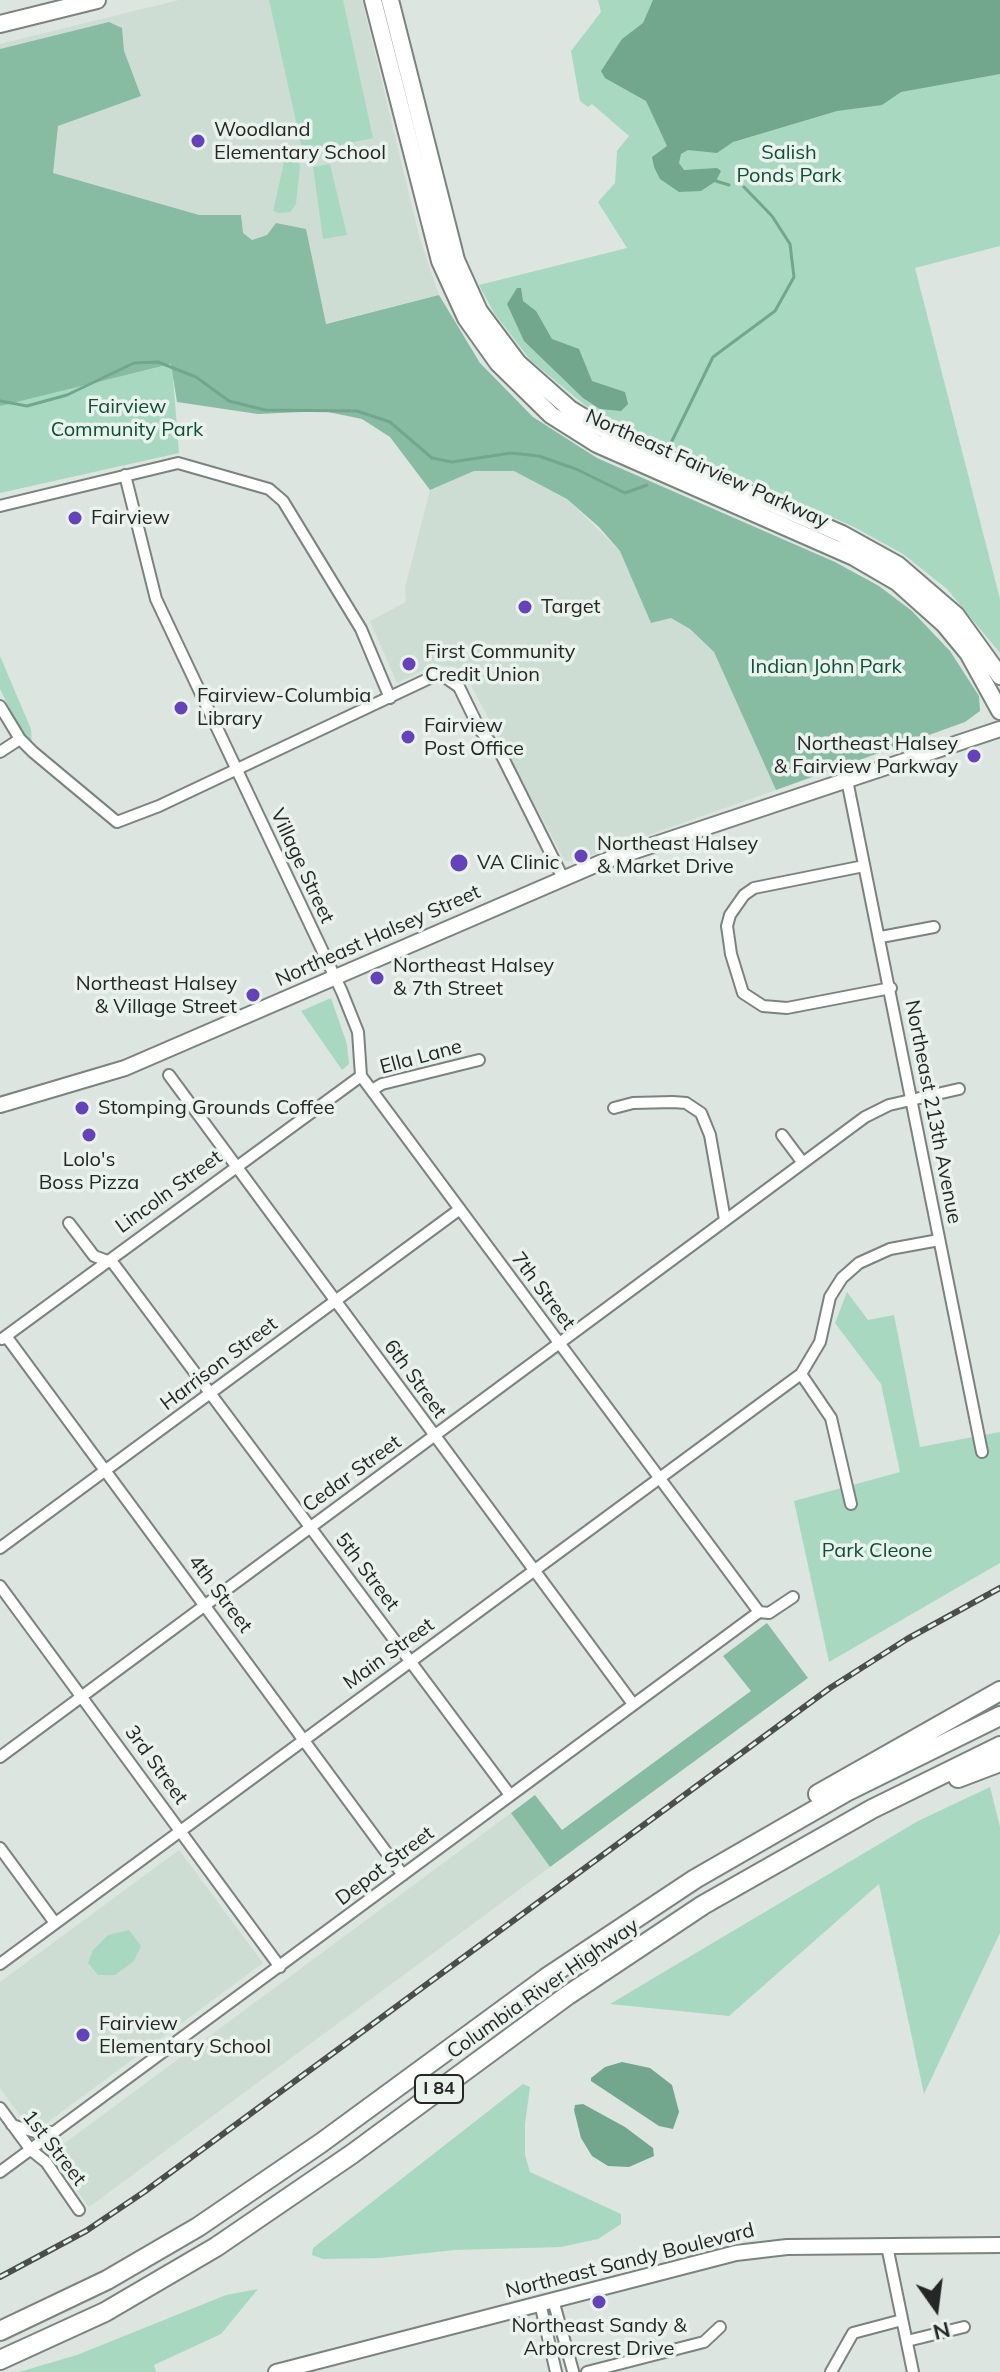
<!DOCTYPE html>
<html>
<head>
<meta charset="utf-8">
<style>
	body { margin:0 }
	#map { position:relative; width:1000px; height:2372px; overflow:hidden; background:#dce5e0; font-family:Mulish,sans-serif }
	canvas { display:block }
	.north { position:absolute; left:896px; top:2268px; width:80px; height:80px; -webkit-text-stroke:6px #e9f2ed; paint-order:stroke; rotate:166deg; font-size:22px; font-weight:700; line-height:32px; text-align:center; color:#242726 }
	.north::after { content:''; display:block; margin:auto; width:28px; height:36px; background:#242726; clip-path:polygon(50% 0,100% 100%,50% 72%,0 100%) }
</style>
</head>
<body>
<div id="map">
<canvas width="1000" height="2372"></canvas>
<div class="north">N</div>
</div>
<script>
const ctx = document.querySelector('canvas').getContext('2d');
ctx.lineJoin = 'round';
function fill(path, color) {
  ctx.fillStyle = color;
  ctx.fill(path, 'evenodd');
}
function shape(rows) {
  const path = new Path2D();
  for (const r of rows) {
    path.moveTo(r[0], r[1]);
    for (let i = 2; i < r.length; i += 2) path.lineTo(r[i], r[i + 1]);
  }
  return path;
}
function trace(path, color, width, dash) {
  ctx.strokeStyle = color;
  ctx.lineWidth = width;
  ctx.lineCap = dash ? 'butt' : 'round';
  ctx.setLineDash(dash || []);
  ctx.stroke(path);
}
function write(font, color, halo, rows, align = 'center') {
  ctx.font = font + ' Mulish,sans-serif';
  ctx.lineWidth = 7;
  ctx.setLineDash([]);
  ctx.textBaseline = 'middle';
  ctx.strokeStyle = halo;
  ctx.fillStyle = color;
  for (const [text, x, y, turn = 0] of rows) {
    ctx.save();
    ctx.translate(x, y);
    ctx.rotate((+turn || 0) * Math.PI / 180);
    ctx.textAlign = isNaN(turn) ? turn : align;
    if (halo) ctx.strokeText(text, 0, 0);
    ctx.fillText(text, 0, 0);
    ctx.restore();
  }
}
fill(shape([
	[179,0,362,0,420,239,439,295,0,405,0,44],
	[496,469,514,471,567,499,620,551,651,622,671,618,690,629,714,652,776,790,575,861,565,861,467,678,456,667,435,665,397,683,370,621,406,602,405,588,430,490,474,471],
	[511,1813,550,1867,89,2207,50,2154],
	[179,1850,263,1963,33,2133,0,2088,0,1982]
]), '#cdddd3');
fill(shape([
	[269,0,343,0,373,138,303,153],
	[598,0,1000,0,1000,246,915,268,1000,599,1000,653,947,589,903,554,852,526,610,420,586,406,531,361,494,313,479,285,627,248,598,202,615,183,617,151,629,136,592,104,588,107,580,101,571,51,601,12],
	[285,158,298,161,300,166,296,204,290,212,279,213,273,211],
	[330,164,347,235,323,239,313,167],
	[172,364,179,453,0,493,0,405],
	[0,656,31,729,32,744,21,731,0,689],
	[331,998,347,1044,349,1064,342,1070,301,1011],
	[847,1292,868,1320,894,1315,920,1447,1000,1432,1000,1563,829,1662,794,1501,900,1472,881,1384,835,1323],
	[990,1787,1000,1827,1000,1933,924,2094,879,1884,729,2016,610,2004,918,1821],
	[129,1930,141,1946,134,1961,115,1975,98,1975,88,1963,93,1950,108,1935],
	[523,2084,530,2087,525,2124,525,2155,530,2172,621,2214,621,2224,598,2239,561,2247,455,2250,380,2258,323,2259,312,2255,313,2248],
	[258,2289,221,2334,154,2365,156,2372,19,2372,77,2355,226,2295]
]), '#a8d9c0');
fill(shape([
	[109,22,122,28,124,51,141,96,58,126,53,173,199,215,241,215,243,233,252,240,267,235,276,223,306,229,326,324,439,295,480,363,533,417,597,458,835,562,879,586,912,611,950,651,979,696,980,711,965,722,776,790,714,652,690,629,671,618,651,623,620,551,599,527,567,499,514,471,474,471,430,490,390,437,362,419,323,411,258,414,177,402,171,364,0,406,0,49],
	[767,1623,808,1678,550,1867,511,1813,535,1795,562,1830,751,1691,723,1656]
]), '#87bca2');
fill(shape([
	[653,0,1000,0,1000,74,901,92,882,105,837,111,733,142,717,153,688,150,681,154,679,163,684,170,717,168,721,171,716,181,701,191,679,192,660,179,654,167,652,157,667,146,646,101,605,78,601,71,622,39,643,23],
	[517,288,521,288,523,301,536,311,552,339,579,349,592,381,625,392,628,404,621,411,600,409,583,398,524,341,507,304],
	[622,2062,650,2068,672,2085,679,2112,673,2129,659,2126,591,2081,591,2078,605,2067],
	[583,2104,625,2127,653,2148,654,2156,629,2167,608,2166,592,2156,581,2138,574,2110,575,2105]
]), '#72a68d');
trace(shape([
	[716,181,729,185],
	[0,401,27,406,67,395,134,363,158,362,196,377,229,401,265,410,357,411,390,422,432,458,452,462,511,453,539,456,576,469,625,493,647,485],
	[669,447,713,357,775,311,794,277,790,244,772,216,744,187]
]), '#72a68d', 3);
const street = shape([
	[125,475,156,599,342,992,358,1032,361,1076,759,1612],
	[0,506,178,463,269,489,283,501,361,629,390,698],
	[0,706,20,739,33,752,117,822,159,806,432,677,443,676,459,687,480,730,502,756,563,878],
	[0,752,20,739],
	[847,780,982,1452],
	[864,866,754,888,744,895,730,915,727,926,731,954,743,993,763,1006,787,1008,891,988],
	[881,937,934,927],
	[169,1075,633,1704],
	[372,1090,382,1084,479,1060],
	[614,1108,633,1103,673,1102,686,1103,701,1113,710,1135,725,1220],
	[782,1135,803,1163],
	[69,1223,94,1256,113,1263,510,1795],
	[6,1336,403,1875],
	[2,1339,361,1076],
	[801,1374,831,1418,851,1504],
	[0,1548,460,1209],
	[0,1586,280,1967],
	[0,1757,865,1117,889,1105,959,1089],
	[0,1848,55,1923],
	[0,1964,801,1374,820,1342,830,1297,842,1278,859,1263,890,1249,939,1240],
	[0,2108,31,2150,46,2162,79,2210],
	[12,2125,35,2132,54,2132],
	[0,2172,759,1612,769,1613,793,1597],
	[887,2246,913,2372],
	[553,2300,573,2371],
	[540,2303,556,2372],
	[907,2341,964,2327],
	[587,2372,704,2342,720,2327],
	[831,2372,853,2333,902,2320]
]);
const secondary = shape([
	[0,1105,125,1068,602,862,1000,729],
	[276,2372,736,2253,787,2247,1000,2245]
]);
const primary = shape([
	[373,0,440,261,466,318,498,363,551,415,597,444,854,557,897,582,944,624,968,653,1000,711],
	[390,0,456,260,479,311,518,363,570,409,610,433,842,534,898,565,956,615,1000,676],
	[0,24,97,0]
]);
const highway = shape([
	[958,1778,1000,1762],
	[818,1794,1000,1691],
	[0,2331,107,2280,198,2227,321,2143,546,1978,695,1879,846,1792,1000,1716],
	[0,2360,105,2312,216,2247,352,2154,568,1995,703,1905,872,1809,1000,1746]
]);
trace(street, '#7b837f', 14);
trace(secondary, '#7b837f', 18);
trace(primary, '#7b837f', 20);
trace(highway, '#7b837f', 22);
trace(street, '#fff', 10);
trace(secondary, '#fff', 14);
trace(primary, '#fff', 16);
trace(highway, '#fff', 18);
const rail = shape([
	[0,2277,86,2231,144,2192,830,1688,907,1639,1000,1588]
]);
trace(rail, '#4a4e4c', 6);
trace(rail, '#e9f2ed', 3, [9]);
for (const [x, y, r, color] of [
	[198,141,8,"#6442ba"],
	[75,518,8,"#6442ba"],
	[525,607,8,"#6442ba"],
	[409,664,8,"#6442ba"],
	[181,708,8,"#6442ba"],
	[408,737,8,"#6442ba"],
	[974,756,8,"#6442ba"],
	[581,856,8,"#6442ba"],
	[459,863,10,"#6442ba"],
	[377,978,8,"#6442ba"],
	[253,995,8,"#6442ba"],
	[82,1108,8,"#6442ba"],
	[89,1135,8,"#6442ba"],
	[83,2035,8,"#6442ba"],
	[599,2302,8,"#6442ba"]
]) {
  const dot = new Path2D();
  dot.arc(x, y, r, 0, 2 * Math.PI);
  ctx.fillStyle = color;
  ctx.fill(dot);
  trace(dot, '#e9f2ed', 3);
}
for (const [x, y, w] of [
	[439,2089,48]
]) {
  const box = new Path2D();
  box.roundRect(x - w / 2, y - 14, w, 28, 6);
  ctx.fillStyle = '#e9f2ed';
  ctx.fill(box);
  trace(box, '#242726', 2);
}
write('bold 18px', '#242726', null, [
	["I 84",439,2089]
]);
write('20px', '#242726', '#e9f2ed', [
	["Woodland",214,130],
	["Elementary School",214,153],
	["Fairview",91,518],
	["Target",541,607],
	["First Community",425,652],
	["Credit Union",425,675],
	["Fairview-Columbia",197,696],
	["Library",197,719],
	["Fairview",424,726],
	["Post Office",424,749],
	["Northeast Halsey",958,744,"right"],
	["& Fairview Parkway",958,767,"right"],
	["Northeast Halsey",597,844],
	["& Market Drive",597,867],
	["VA Clinic",477,863],
	["Northeast Halsey",393,966],
	["& 7th Street",393,989],
	["Northeast Halsey",237,984,"right"],
	["& Village Street",237,1007,"right"],
	["Stomping Grounds Coffee",98,1108],
	["Lolo's",89,1160,"center"],
	["Boss Pizza",89,1183,"center"],
	["Fairview",99,2024],
	["Elementary School",99,2047],
	["Northeast Sandy &",599,2326,"center"],
	["Arborcrest Drive",599,2349,"center"]
], 'left');
write('20px', '#0b5037', '#e9f2ed', [
	["Salish",789,153],
	["Ponds Park",789,176],
	["Fairview",127,407],
	["Community Park",127,430],
	["Indian John Park",826,667],
	["Park Cleone",877,1551]
]);
write('20px', '#242726', '#e9f2ed', [
	["Northeast Fairview Parkway",707,469,24],
	["Village Street",302,866,65],
	["Northeast Halsey Street",378,936,-24],
	["Ella Lane",421,1057,-15],
	["Northeast 213th Avenue",933,1112,79],
	["Lincoln Street",169,1192,-36],
	["7th Street",543,1291,53],
	["Harrison Street",219,1364,-37],
	["6th Street",415,1379,54],
	["Cedar Street",352,1474,-36],
	["5th Street",367,1572,53],
	["4th Street",220,1594,53],
	["Main Street",389,1654,-36],
	["3rd Street",156,1765,54],
	["Depot Street",385,1866,-37],
	["Columbia River Highway",543,1989,-35],
	["1st Street",54,2148,52],
	["Northeast Sandy Boulevard",630,2261,-14]
]);
</script>
</body>
</html>
